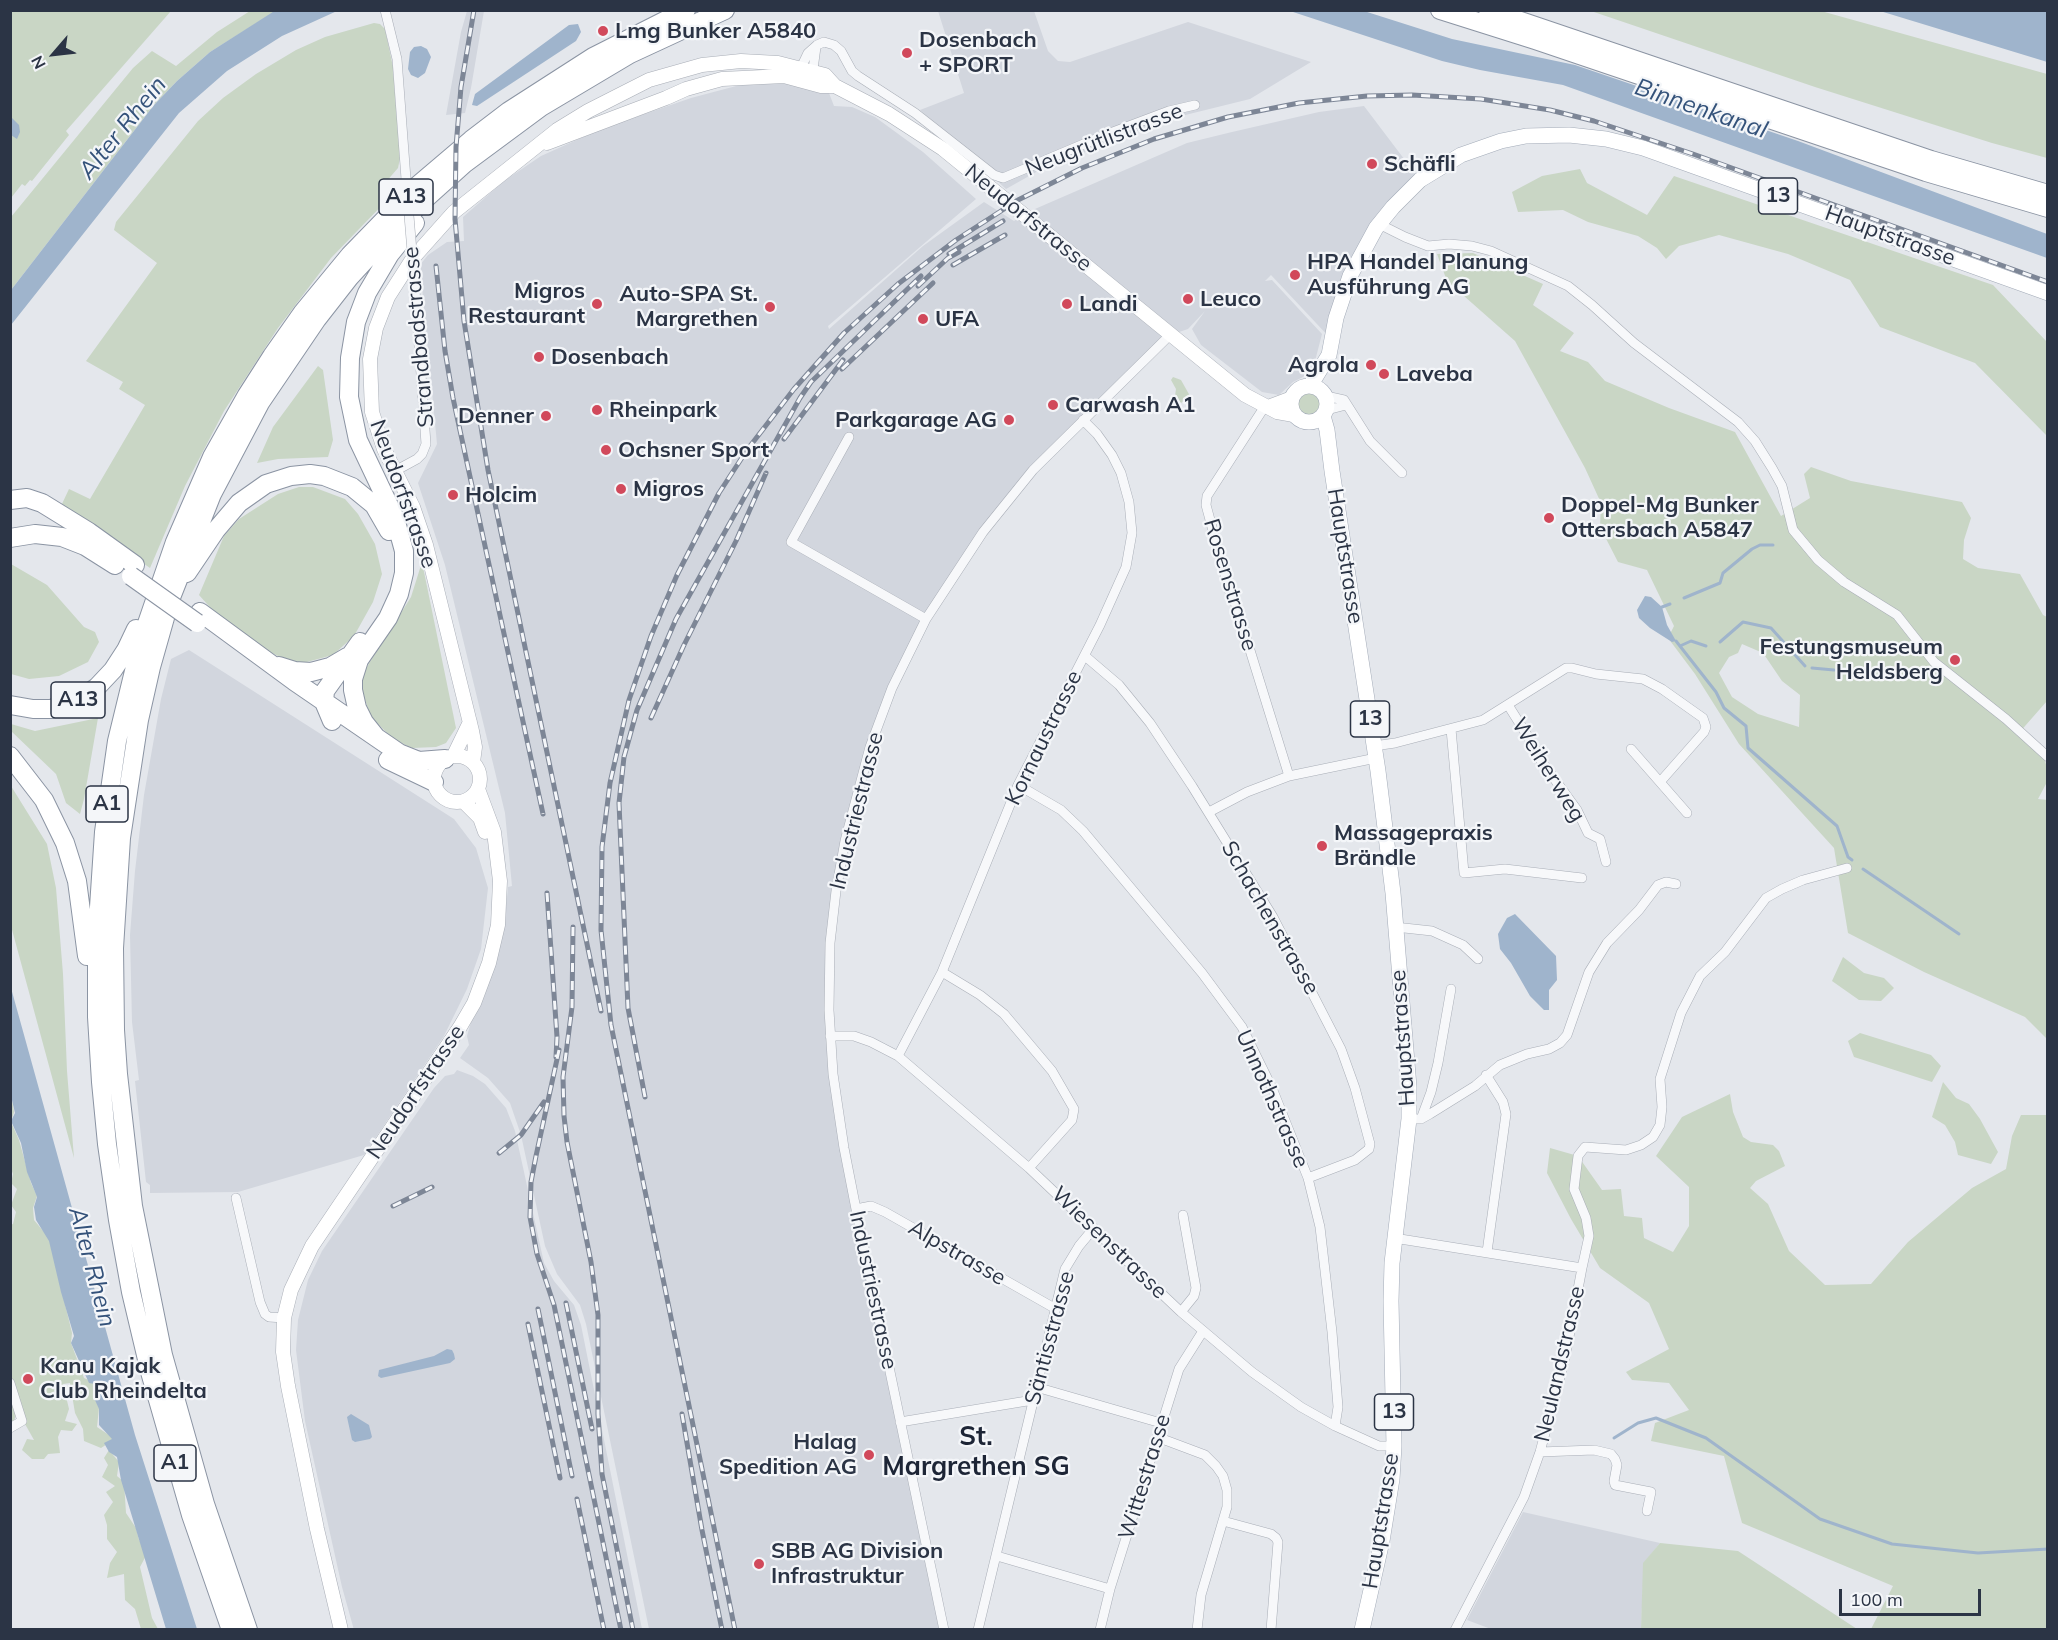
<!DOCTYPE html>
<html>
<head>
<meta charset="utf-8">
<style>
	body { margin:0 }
	#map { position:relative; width:2058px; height:1640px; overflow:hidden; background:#e4e7ec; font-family:Mulish,sans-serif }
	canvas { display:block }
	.frame { position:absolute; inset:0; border:12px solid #2b3445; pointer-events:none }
	.north { position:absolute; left:24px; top:24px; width:60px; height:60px; -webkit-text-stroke:4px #f4f6f9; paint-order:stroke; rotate:242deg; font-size:16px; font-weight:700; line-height:24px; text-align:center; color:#2b3445 }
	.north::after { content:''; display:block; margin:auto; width:21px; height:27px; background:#2b3445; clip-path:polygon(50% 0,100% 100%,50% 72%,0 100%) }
	.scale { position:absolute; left:1839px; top:1589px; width:142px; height:27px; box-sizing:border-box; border:3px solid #2b3445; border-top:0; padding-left:8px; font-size:18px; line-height:21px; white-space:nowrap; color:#2b3445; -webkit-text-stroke:4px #f4f6f9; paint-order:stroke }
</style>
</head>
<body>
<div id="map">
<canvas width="2058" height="1640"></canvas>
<div class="frame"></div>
<div class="north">N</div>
<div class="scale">100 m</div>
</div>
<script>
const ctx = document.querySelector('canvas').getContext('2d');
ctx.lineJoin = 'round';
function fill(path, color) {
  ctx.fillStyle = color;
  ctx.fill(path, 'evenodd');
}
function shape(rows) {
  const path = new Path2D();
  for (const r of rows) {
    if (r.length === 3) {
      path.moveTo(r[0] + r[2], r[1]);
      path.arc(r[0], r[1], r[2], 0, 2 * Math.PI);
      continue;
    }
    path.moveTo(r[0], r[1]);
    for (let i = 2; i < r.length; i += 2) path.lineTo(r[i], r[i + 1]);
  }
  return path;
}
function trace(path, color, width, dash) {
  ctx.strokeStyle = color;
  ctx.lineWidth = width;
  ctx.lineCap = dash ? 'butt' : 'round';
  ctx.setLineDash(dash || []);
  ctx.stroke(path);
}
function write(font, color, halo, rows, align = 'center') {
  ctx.font = font + ' Mulish,sans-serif';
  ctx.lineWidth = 4.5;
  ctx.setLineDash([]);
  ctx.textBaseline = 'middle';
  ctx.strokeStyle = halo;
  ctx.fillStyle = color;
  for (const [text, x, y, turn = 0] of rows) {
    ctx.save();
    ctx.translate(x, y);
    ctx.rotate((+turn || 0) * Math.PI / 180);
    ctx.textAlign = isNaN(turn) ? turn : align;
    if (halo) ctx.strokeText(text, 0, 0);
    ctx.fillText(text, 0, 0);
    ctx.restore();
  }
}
fill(shape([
	[467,11,484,11,471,88,465,113,446,115,461,32],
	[938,11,1034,11,1048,51,1058,61,1070,62,1188,22,1311,62,1250,99,1165,120,1038,171,1006,189,920,110,964,93],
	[755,81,778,81,829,93,834,106,852,107,875,117,923,152,976,199,828,326,829,329,923,246,984,202,1014,221,1028,212,1187,143,1232,132,1319,112,1364,106,1420,180,1376,228,1331,339,1271,275,1265,281,1272,280,1322,334,1314,365,1303,377,1293,382,1279,395,1262,392,1201,345,1192,329,1205,311,1188,329,1170,335,1010,498,926,619,874,734,845,841,830,943,830,1036,844,1148,944,1629,649,1629,586,1324,580,1305,557,1274,545,1246,521,1135,510,1103,488,1078,460,1058,469,1045,467,1036,471,1022,484,997,496,963,504,928,508,887,512,886,505,813,445,565,418,483,437,444,420,265,428,255,447,242,464,241,463,217,504,181,541,156,601,129,691,98],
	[189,650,454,819,476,848,488,888,481,949,467,989,444,1036,364,1155,238,1192,150,1193,150,1185,146,1182,135,1081,139,1080,132,1022,130,935,135,871,144,795,161,699,171,659],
	[457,1070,473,1076,485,1084,506,1108,515,1131,544,1263,554,1281,574,1305,581,1325,642,1629,354,1630,342,1587,305,1421,296,1350,298,1320,308,1280,322,1251,434,1088,445,1076,454,1074],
	[1523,1512,1660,1543,1644,1563,1641,1629,1491,1629,1467,1620]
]), '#d2d6de');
fill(shape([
	[10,11,171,11,66,131,69,135,32,181,30,180,25,186,22,184,11,198],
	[250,11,276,11,210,52,177,81,154,105,11,290,11,217,133,68,152,51,176,66,217,32],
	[1591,11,1821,11,2047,74,2047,158,1992,143,1815,87],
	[374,23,380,24,385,29,393,67,400,158,398,168,385,183,393,194,331,258,278,328,224,411,185,486,150,568,61,506,69,489,90,499,145,405,119,389,123,382,86,361,157,263,114,230,116,222,198,121,223,98,256,74,296,50,325,37],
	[1580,169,1587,183,1647,215,1674,176,1993,285,2047,342,2047,436,1975,363,1880,327,1850,280,1788,254,1719,235,1679,246,1666,259,1657,248,1638,236,1588,222,1563,210,1518,212,1512,192,1542,176],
	[1473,253,1543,284,1533,305,1574,333,1560,351,1588,362,1605,381,1669,408,1735,432,1781,516,1810,498,1804,474,1811,467,1851,481,1962,502,1971,518,1964,540,1963,559,1978,568,2020,574,2043,615,2047,617,2047,701,2018,734,2041,747,2047,768,2047,782,2038,799,2048,800,2047,1039,2025,1017,1924,972,1848,933,1834,848,1739,744,1695,674,1668,638,1674,626,1647,570,1618,562,1600,527,1601,503,1585,468,1515,341,1447,281,1437,254],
	[1742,644,1763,653,1782,681,1800,695,1799,727,1758,714,1732,697,1719,673,1729,657,1738,653],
	[318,366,323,370,333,440,328,457,278,459,257,463,273,427],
	[1173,377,1181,380,1190,396,1181,403,1175,396,1176,389,1171,380],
	[1309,404,11],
	[299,487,313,487,345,499,358,514,375,544,382,574,373,602,354,636,333,655,303,663,288,661,270,652,216,614,199,595,224,536,239,519,278,494],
	[422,562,456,728,446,743,436,747,412,748,393,739,371,717,362,691,363,673,411,597],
	[11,564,47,585,84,627,95,632,99,642,88,662,59,676,29,679,11,674],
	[98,718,84,799,80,814,66,803,56,774,11,731,11,724,35,731],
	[11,786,47,844,56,888,63,974,67,1071,74,1158,11,926],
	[1843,957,1864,973,1884,978,1894,988,1881,1001,1859,1000,1832,981],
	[1860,1033,1931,1055,1941,1066,1932,1082,1854,1057,1848,1041],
	[1943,1082,1956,1098,1969,1104,1980,1119,1998,1152,1991,1164,1958,1155,1955,1142,1945,1125,1932,1117],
	[11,1094,14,1112,11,1122,19,1140,31,1183,37,1196,33,1208,34,1220,49,1238,72,1333,71,1343,84,1378,93,1382,94,1397,99,1408,97,1427,115,1439,101,1448,84,1441,83,1429,75,1413,70,1383,63,1384,69,1409,65,1421,77,1424,72,1431,61,1430,58,1437,60,1453,48,1454,44,1459,32,1459,22,1450,27,1439,34,1440,16,1408,15,1418,11,1428,10,1225,13,1224,16,1212,11,1205,17,1189,11,1183,13,1174,10,1166],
	[1730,1094,1733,1112,1743,1137,1751,1142,1773,1145,1779,1151,1785,1166,1756,1181,1750,1188,1768,1204,1789,1251,1825,1285,1871,1284,1908,1242,1972,1188,2006,1169,2012,1136,2021,1115,2047,1115,2047,1629,1871,1629,1893,1586,1742,1523,1724,1456,1651,1441,1655,1423,1689,1410,1669,1383,1632,1380,1626,1372,1669,1349,1649,1303,1600,1268,1571,1219,1547,1173,1550,1148,1578,1156,1602,1190,1621,1189,1624,1216,1642,1218,1644,1238,1673,1252,1689,1226,1689,1187,1656,1156,1682,1117],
	[109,1450,119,1462,117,1476,124,1482,126,1513,136,1528,139,1540,148,1552,140,1567,152,1618,158,1629,141,1629,135,1609,125,1600,124,1574,107,1578,110,1563,117,1552,107,1539,107,1525,104,1515,113,1502,106,1492,115,1486,102,1477,108,1465,104,1458],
	[1660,1543,1738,1551,1857,1629,1641,1629,1643,1563]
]), '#c9d6c5');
fill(shape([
	[276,10,337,11,282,36,227,71,179,113,11,325,11,290,154,105,177,81,210,52],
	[1290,11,1364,11,1452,39,1575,65,1798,141,2047,234,2047,258,1563,85,1480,70,1442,61],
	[1880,11,2047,11,2047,62,2044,61],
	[578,24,581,32,576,41,477,106,472,105,475,94,569,25],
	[421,46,427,49,431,57,425,73,418,78,411,75,408,69,410,52,414,47],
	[11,117,19,125,20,132,17,139,11,135],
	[1645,596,1651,597,1662,607,1667,625,1676,641,1672,642,1650,628,1639,618,1637,610],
	[1515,914,1556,956,1557,980,1549,990,1549,1010,1544,1010,1530,996,1511,963,1500,949,1498,934,1507,918],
	[11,988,135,1435,197,1629,166,1629,121,1480,117,1457,109,1452,104,1443,112,1439,99,1425,99,1409,94,1398,95,1384,89,1383,71,1343,74,1336,61,1292,49,1241,36,1220,34,1207,37,1197,27,1172,21,1143,11,1121,15,1113,10,1092],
	[447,1349,452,1350,454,1354,455,1359,450,1363,381,1378,378,1376,379,1370,434,1356],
	[351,1414,369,1425,372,1437,370,1439,355,1442,352,1440,347,1417]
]), '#9fb4cc');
trace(shape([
	[1684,598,1720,583,1723,573,1752,549,1760,545,1773,545],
	[1662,607,1670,604],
	[1676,641,1716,692,1724,708,1746,726,1748,748,1837,826,1848,857,1852,860],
	[1720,642,1743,622,1771,628,1805,666],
	[1680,646,1691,641,1706,646],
	[1812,668,1834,670],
	[1863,869,1959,934],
	[1614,1438,1638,1423,1656,1418,1706,1438,1820,1519,1892,1544,1978,1553,2048,1549]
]), '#9fb4cc', 3);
const minor = shape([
	[385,10,397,59,406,179],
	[799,72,808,53,817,45,824,42,834,45,841,51,852,71,858,76,915,113,994,175,1003,178,1105,135,1169,111,1195,105],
	[812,77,816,47],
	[1379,224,1405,237,1428,246,1449,244,1472,246,1491,251,1568,286,1592,305,1634,343,1738,422,1755,441,1772,468,1782,486,1793,530,1818,560,1844,582,1897,615,1934,662,2006,719,2048,757],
	[1326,396,1344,400,1370,441,1402,473],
	[1265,406,1207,496,1206,505,1229,590,1236,605,1289,776],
	[1327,410,1346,405],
	[849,437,791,542,926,619],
	[395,471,417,459,422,454,426,444,414,276],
	[1085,656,1119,685,1150,723,1192,786,1273,917,1341,1049,1355,1088,1370,1144,1369,1149,1355,1160,1308,1178],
	[1508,705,1532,743,1540,759,1577,810,1588,833,1600,839,1606,862],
	[1451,729,1464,873,1505,869,1582,878],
	[1374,746,1395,743,1483,720,1566,668,1572,668,1596,674,1643,679,1662,689,1703,718,1706,727,1704,732,1660,782],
	[1631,749,1687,813],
	[1018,785,1061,810,1083,831,1202,973,1242,1027,1272,1088,1308,1178,1320,1227,1332,1332,1338,1407,1335,1426],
	[1209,812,1247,792,1289,776,1376,758],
	[1395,927,1432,931,1463,945,1478,959],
	[942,972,980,995,1004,1014,1052,1071,1074,1109,1072,1120,1029,1168],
	[830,1036,854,1036,871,1042,898,1056,1029,1168,1181,1312,1252,1372,1301,1407,1335,1426,1379,1446,1394,1446],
	[898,1056,942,972,1018,785,1100,625,1126,567,1132,533,1129,502,1121,473,1112,455,1097,434,1083,420],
	[1486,1075,1503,1102,1506,1114,1487,1252],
	[1409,1119,1421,1119,1430,1114,1475,1086,1500,1065,1527,1054,1549,1049,1560,1043,1567,1035,1589,972,1607,943,1639,910,1658,885,1666,882,1676,884],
	[1421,1119,1431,1092,1438,1063,1451,989],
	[236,1198,260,1302,265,1314,269,1317,284,1318],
	[856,1209,871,1206,885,1212,1056,1309],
	[1394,1238,1582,1268,1565,1358,1540,1452,1524,1497,1455,1630],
	[1582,1268,1589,1236,1586,1218,1574,1189,1578,1156,1585,1147,1626,1150,1641,1145,1653,1137,1660,1125,1662,1107,1660,1079,1681,1013,1700,976,1725,952,1766,898,1782,889,1803,880,1847,868],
	[1181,1312,1194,1296,1196,1288,1183,1215],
	[10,1383,22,1421,10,1428],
	[1036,1387,1161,1423],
	[900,1422,1033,1400],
	[1157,1437,1205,1455,1216,1466,1223,1476,1227,1490,1227,1507,1201,1595,1197,1630],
	[1540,1452,1594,1450,1611,1454,1615,1459,1617,1465,1614,1481,1615,1485,1651,1492,1647,1511],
	[1223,1521,1271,1534,1276,1538,1278,1542,1271,1630],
	[997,1556,1110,1589],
	[944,1630,856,1209,844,1148,833,1074,829,1010,830,943,836,891,845,841,870,747,892,688,926,619,983,532,1033,470,1170,335],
	[978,1630,1065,1269,1079,1246,1094,1228],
	[1100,1630,1110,1589,1179,1369,1203,1331]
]);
const secondary = shape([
	[547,143,666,98,686,89,722,79,784,76,821,86,835,86],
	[1268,407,1292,398],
	[454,755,470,722],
	[457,779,23],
	[473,762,475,747,472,731,426,545,413,507,384,449,372,412,370,359,376,328,388,297,413,258,454,212,557,130,588,111,649,80,702,65,741,61,778,63,825,75,835,86,889,114,943,149,1245,395,1277,412,1294,415],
	[464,802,480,818,485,832],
	[341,1630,317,1529,288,1386,283,1352,284,1318,291,1290,312,1246,460,1027,474,1003,489,963,498,925,500,881,494,832,478,789]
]);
const primary = shape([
	[1309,404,18],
	[1310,386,1329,355,1336,318,1350,276,1376,228,1393,207,1420,180,1461,155,1501,141,1526,136,1569,135,1606,139,1643,148,2048,293],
	[1323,416,1327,430,1332,471,1378,771,1393,893,1409,1087,1409,1119,1392,1263,1391,1301,1394,1446,1392,1479,1382,1541,1362,1630]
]);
const motorway = shape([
	[1440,10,1535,40,1926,172,2048,208],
	[1488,10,1931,160,2048,194],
	[10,500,27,498,42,503,89,532,135,565],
	[10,538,35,534,62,537,85,546,115,565],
	[187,573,216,530,239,503,266,484,291,476,310,474,324,476,352,487,374,505,389,531],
	[200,612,294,681,399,753,419,761,445,759],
	[279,666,295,671,311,672,330,667,347,657],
	[10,705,33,709,51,709,80,699,97,687,113,670,126,650,136,629],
	[332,721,324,702,325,691,360,642],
	[376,737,364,722,357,708,353,690,353,679,359,660,388,618,399,594,404,573,404,551,395,518,358,440,349,397,350,358,356,322,367,293,390,254,415,223],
	[10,756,44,800,65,843,77,881,87,956],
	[388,760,434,782],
	[231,1630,191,1515,150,1372,131,1292,118,1220,107,1144,101,1082,97,1017,97,937,104,832,117,741,142,638,175,542,212,457,247,395,272,356,303,312,350,255,418,185,471,140,509,111,593,57,686,10],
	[248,1630,205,1504,163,1355,133,1206,118,1074,115,1030,114,948,121,838,139,720,151,667,170,600,212,494,260,403,317,319,349,278,383,241,424,200,464,164,541,107,630,54,725,10]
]);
trace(minor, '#a9aeb7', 10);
trace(secondary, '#a9aeb7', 15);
trace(primary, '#a3abb8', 16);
trace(motorway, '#8b94a3', 20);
trace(minor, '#f7f8fa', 9);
trace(secondary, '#fff', 14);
trace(primary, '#fff', 15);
trace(motorway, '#fff', 18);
const rail = shape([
	[474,10,461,87,456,147,455,219,464,321,488,470,601,1011],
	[949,254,1003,221],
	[953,265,1005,235],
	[436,266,445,351,453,398,543,814],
	[918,286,948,258,959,252],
	[842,369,933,283],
	[784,439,843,360],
	[651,718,684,645,736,541,766,473],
	[547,893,557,1037,556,1057],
	[573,927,572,1007,563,1077,564,1116,567,1142,591,1262,598,1315,598,1414,602,1474,633,1630],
	[559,1050,536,1156,531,1182,530,1217,537,1254,554,1305,621,1630],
	[645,1097,628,1008,619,803,624,757,637,710,676,619,800,398,811,382,921,276],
	[499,1153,521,1135,544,1102],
	[393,1206,432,1187],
	[566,1303,592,1429],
	[538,1309,572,1476],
	[528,1324,560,1478],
	[682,1414,702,1530,722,1630],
	[577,1499,604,1630],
	[735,1630,611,1025,601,930,602,847,610,783,629,700,651,636,677,575,719,493,747,450,794,389,844,333,898,284,956,240,1018,200,1082,168,1154,139,1228,117,1299,103,1367,96,1412,95,1481,99,1550,110,1594,121,1693,154,2048,282]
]);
trace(rail, '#7d8696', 5);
trace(rail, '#f4f6f9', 3, [9]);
const minorBridge = shape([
	[406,179,414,276]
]);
const motorwayBridge = shape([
	[131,576,197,623]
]);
trace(minorBridge, '#a9aeb7', 10, []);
trace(motorwayBridge, '#8b94a3', 20, []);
trace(minorBridge, '#f7f8fa', 9);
trace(motorwayBridge, '#fff', 18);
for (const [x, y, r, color] of [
	[603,31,6,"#d1495b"],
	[907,53,6,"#d1495b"],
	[1372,164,6,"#d1495b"],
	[1295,275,6,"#d1495b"],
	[1188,299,6,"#d1495b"],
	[597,304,6,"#d1495b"],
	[1067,304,6,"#d1495b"],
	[770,307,6,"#d1495b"],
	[923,319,6,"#d1495b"],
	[539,357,6,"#d1495b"],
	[1371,365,6,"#d1495b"],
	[1384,374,6,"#d1495b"],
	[1053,405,6,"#d1495b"],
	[597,410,6,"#d1495b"],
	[546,416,6,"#d1495b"],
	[1009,420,6,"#d1495b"],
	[606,450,6,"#d1495b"],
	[621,489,6,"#d1495b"],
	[453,495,6,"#d1495b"],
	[1549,518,6,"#d1495b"],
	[1955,660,6,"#d1495b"],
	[1322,846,6,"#d1495b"],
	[28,1379,6,"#d1495b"],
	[869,1455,6,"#d1495b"],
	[759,1564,6,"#d1495b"]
]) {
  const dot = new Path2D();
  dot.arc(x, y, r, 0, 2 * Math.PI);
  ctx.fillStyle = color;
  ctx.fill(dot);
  trace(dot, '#f4f6f9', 2);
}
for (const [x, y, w] of [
	[1778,196,39],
	[406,197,54],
	[78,700,54],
	[1370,719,39],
	[107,804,42],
	[1394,1412,39],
	[175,1463,42]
]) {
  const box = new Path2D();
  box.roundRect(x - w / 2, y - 18, w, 36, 4.5);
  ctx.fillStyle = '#f4f6f9';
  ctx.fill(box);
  trace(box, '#2b3445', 1.5);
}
write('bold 21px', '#2b3445', null, [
	["13",1778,196],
	["A13",406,197],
	["A13",78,700],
	["13",1370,719],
	["A1",107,804],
	["13",1394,1412],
	["A1",175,1463]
]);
write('bold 22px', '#2b3445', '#f4f6f9', [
	["Lmg Bunker A5840",615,31],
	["Dosenbach",919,40],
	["+ SPORT",919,65],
	["Schäfli",1384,164],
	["HPA Handel Planung",1307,262],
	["Ausführung AG",1307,287],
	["Migros",585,291,"right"],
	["Restaurant",585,316,"right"],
	["Auto-SPA St.",758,294,"right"],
	["Margrethen",758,319,"right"],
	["Leuco",1200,299],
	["Landi",1079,304],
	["UFA",935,319],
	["Dosenbach",551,357],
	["Agrola",1359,365,"right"],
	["Laveba",1396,374],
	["Carwash A1",1065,405],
	["Rheinpark",609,410],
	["Denner",534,416,"right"],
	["Parkgarage AG",997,420,"right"],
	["Ochsner Sport",618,450],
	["Migros",633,489],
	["Holcim",465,495],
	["Doppel-Mg Bunker",1561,505],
	["Ottersbach A5847",1561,530],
	["Festungsmuseum",1943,647,"right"],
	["Heldsberg",1943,672,"right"],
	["Massagepraxis",1334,833],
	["Brändle",1334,858],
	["Kanu Kajak",40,1366],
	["Club Rheindelta",40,1391],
	["Halag",857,1442,"right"],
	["Spedition AG",857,1467,"right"],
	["SBB AG Division",771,1551],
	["Infrastruktur",771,1576]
], 'left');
write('22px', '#2b3445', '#f4f6f9', [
	["Neugrütlistrasse",1104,140,-21],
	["Neudorfstrasse",1028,218,39],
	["Hauptstrasse",1890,236,20],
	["Strandbadstrasse",419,337,-95],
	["Neudorfstrasse",403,494,70],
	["Hauptstrasse",1345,556,81],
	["Rosenstrasse",1230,585,73],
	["Kornaustrasse",1044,738,-64],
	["Weiherweg",1548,770,58],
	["Industriestrasse",857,811,-76],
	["Schachenstrasse",1270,918,60],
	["Hauptstrasse",1403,1038,-94],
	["Neudorfstrasse",416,1092,-56],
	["Unnothstrasse",1272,1099,66],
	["Wiesenstrasse",1109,1243,44],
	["Alpstrasse",957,1253,30],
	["Industriestrasse",873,1290,78],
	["Säntisstrasse",1050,1338,-75],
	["Neulandstrasse",1560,1364,-77],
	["Wittestrasse",1145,1477,-73],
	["Hauptstrasse",1381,1521,-81]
]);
write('italic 24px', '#34527a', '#f4f6f9', [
	["Binnenkanal",1701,109,19],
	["Alter Rhein",123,128,-51],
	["Alter Rhein",92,1267,75]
]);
write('bold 26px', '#1d2536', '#f4f6f9', [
	["St.",976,1437],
	["Margrethen SG",976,1467]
]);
</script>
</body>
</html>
